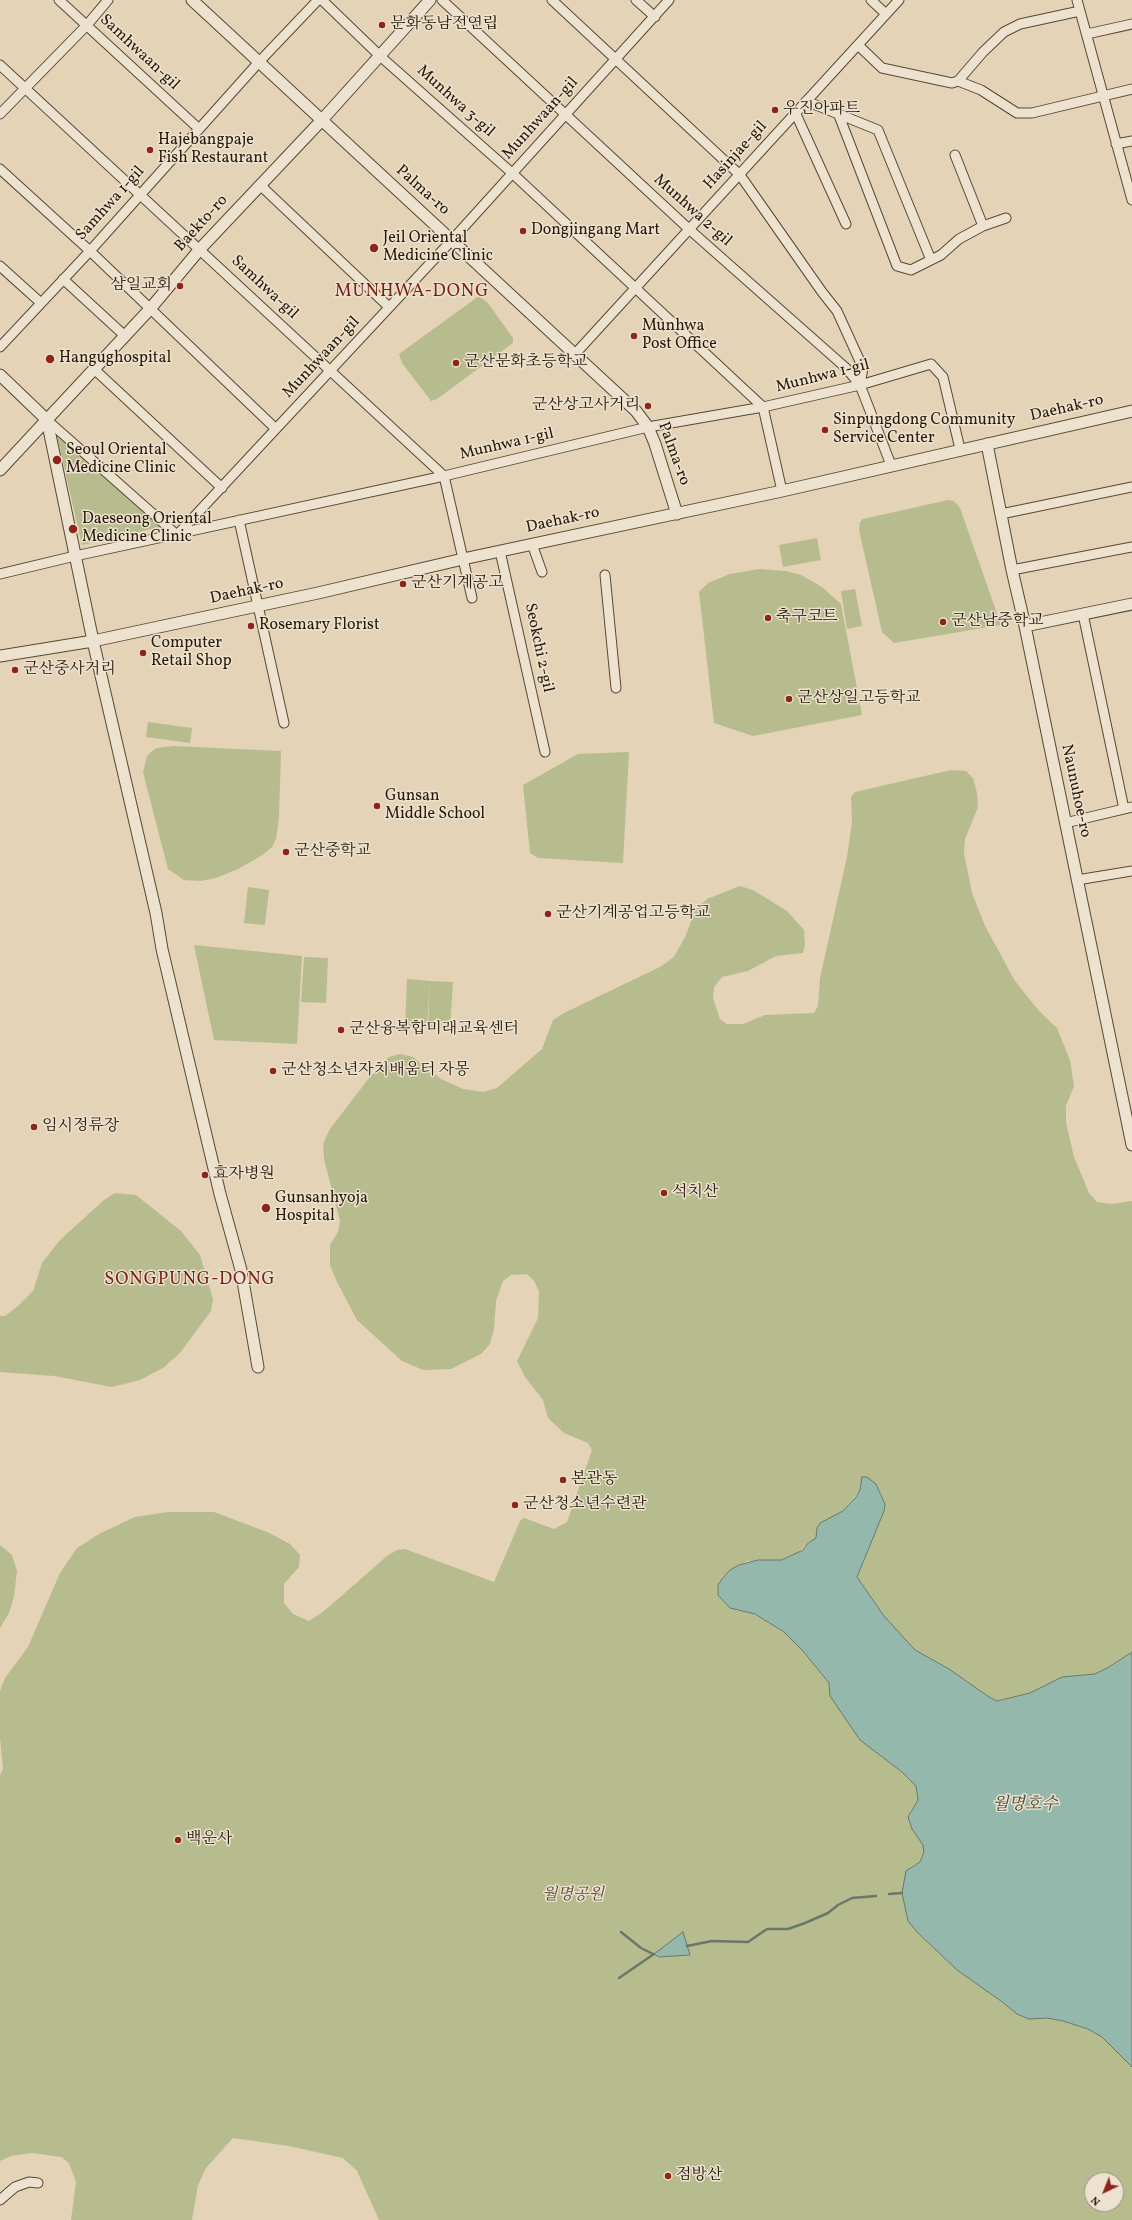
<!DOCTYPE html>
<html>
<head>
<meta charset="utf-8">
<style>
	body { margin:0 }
	#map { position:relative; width:1132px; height:2220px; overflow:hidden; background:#e4d3b7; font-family:Vollkorn,serif }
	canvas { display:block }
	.north { position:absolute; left:1084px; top:2172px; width:40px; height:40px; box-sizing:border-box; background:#ede2d0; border:1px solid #9e9280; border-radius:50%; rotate:223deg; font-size:11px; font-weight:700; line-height:16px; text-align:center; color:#281907 }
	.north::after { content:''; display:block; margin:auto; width:14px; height:18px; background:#8f2418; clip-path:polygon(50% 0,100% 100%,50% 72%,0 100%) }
</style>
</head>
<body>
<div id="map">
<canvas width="1132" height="2220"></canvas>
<div class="north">N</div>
</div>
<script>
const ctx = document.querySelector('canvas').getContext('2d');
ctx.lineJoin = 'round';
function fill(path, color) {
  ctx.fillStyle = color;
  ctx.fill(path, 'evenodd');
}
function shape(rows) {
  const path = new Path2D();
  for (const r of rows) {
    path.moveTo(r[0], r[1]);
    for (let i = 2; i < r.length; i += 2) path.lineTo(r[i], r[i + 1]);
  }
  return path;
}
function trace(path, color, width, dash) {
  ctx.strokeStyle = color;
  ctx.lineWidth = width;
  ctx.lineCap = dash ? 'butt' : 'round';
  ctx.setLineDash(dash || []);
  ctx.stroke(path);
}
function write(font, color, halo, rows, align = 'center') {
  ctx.font = font + ' Vollkorn,"Noto Serif KR",serif';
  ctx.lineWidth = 3;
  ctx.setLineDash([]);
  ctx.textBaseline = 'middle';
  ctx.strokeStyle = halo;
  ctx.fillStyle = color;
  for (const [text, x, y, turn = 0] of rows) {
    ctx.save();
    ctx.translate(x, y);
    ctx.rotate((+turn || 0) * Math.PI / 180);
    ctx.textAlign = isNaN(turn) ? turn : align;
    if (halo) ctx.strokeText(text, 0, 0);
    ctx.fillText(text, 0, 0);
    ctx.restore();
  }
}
fill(shape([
	[479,296,488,303,513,338,513,343,437,399,431,401,402,363,399,354],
	[59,434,161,527,82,545,57,436],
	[948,500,954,501,960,508,1001,625,894,643,882,632,859,530,860,522,863,519],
	[817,538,821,560,783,567,779,545],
	[759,569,786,571,801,575,822,587,841,604,862,715,753,736,714,723,699,592,708,583,730,574],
	[855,589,862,626,847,629,841,591],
	[148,722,192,728,190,743,146,737],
	[173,746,281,751,279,817,276,839,272,847,261,856,238,869,216,878,200,881,184,880,168,869,143,772,147,756,152,751,157,748],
	[629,752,623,863,538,858,530,853,523,785,578,754],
	[951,770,966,771,973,778,977,793,978,807,965,839,964,853,972,893,985,926,1015,981,1039,1011,1057,1028,1070,1060,1074,1086,1066,1106,1066,1123,1074,1157,1089,1193,1097,1202,1111,1204,1132,1201,1132,1652,1109,1667,1095,1674,1062,1677,1030,1693,997,1701,989,1697,949,1669,914,1650,884,1616,857,1577,884,1511,883,1498,876,1484,860,1490,843,1511,817,1528,816,1539,807,1543,797,1554,782,1560,748,1561,730,1570,722,1578,736,1610,755,1614,784,1632,803,1651,829,1683,830,1696,860,1740,902,1772,916,1786,918,1800,910,1812,910,1823,923,1845,924,1852,920,1862,911,1867,908,1921,917,1932,957,1970,1001,2001,1017,2014,1029,2019,1047,2018,1063,2021,1088,2029,1102,2037,1132,2067,1132,2220,379,2220,357,2171,343,2158,289,2146,233,2138,206,2168,198,2185,192,2220,71,2220,76,2182,69,2163,61,2157,32,2153,11,2156,0,2161,0,1775,3,1769,0,1737,0,1691,5,1678,28,1647,60,1573,77,1548,99,1534,135,1517,168,1512,214,1512,267,1532,290,1544,300,1555,299,1567,284,1584,284,1603,293,1614,309,1621,323,1612,387,1556,397,1550,405,1549,494,1582,520,1521,524,1518,554,1529,567,1522,592,1450,588,1443,564,1433,548,1418,543,1400,525,1377,517,1361,538,1318,539,1291,534,1281,527,1274,511,1275,503,1281,496,1301,494,1329,490,1344,481,1354,451,1369,423,1370,402,1361,357,1320,337,1282,330,1265,330,1245,338,1232,340,1221,324,1159,323,1144,330,1129,369,1078,389,1057,400,1054,413,1057,441,1079,463,1089,483,1092,497,1088,542,1049,553,1020,564,1013,660,967,674,957,686,935,695,910,707,899,740,886,753,890,787,911,804,930,805,944,803,953,776,956,748,971,722,977,714,987,713,998,720,1019,727,1024,743,1024,765,1015,814,1013,818,1006,820,978,847,857,852,822,851,797,855,792],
	[1092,2180,1116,2180,1116,2204,1092,2204],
	[248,887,269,890,265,925,244,923],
	[194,945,302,956,297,1044,214,1040],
	[304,957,328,958,326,1003,301,1002],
	[407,979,430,981,427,1027,405,1026],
	[430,981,453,982,450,1029,428,1027],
	[115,1193,136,1195,181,1231,200,1255,213,1299,211,1311,180,1353,163,1368,140,1380,112,1387,54,1376,0,1372,0,1316,5,1316,18,1306,33,1291,42,1263,60,1240,104,1200],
	[0,1545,12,1555,17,1571,14,1596,9,1613,0,1628]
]), '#b6bc8d');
const water = shape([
	[862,1477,867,1477,876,1484,885,1504,884,1511,857,1577,884,1616,915,1650,949,1669,989,1697,997,1701,1030,1693,1062,1677,1095,1674,1109,1667,1132,1652,1132,2067,1102,2037,1088,2029,1063,2021,1047,2018,1029,2019,1017,2014,1001,2001,957,1970,917,1932,908,1921,902,1893,906,1871,920,1862,924,1852,923,1845,912,1829,908,1817,918,1800,916,1786,902,1772,860,1740,830,1696,829,1683,803,1651,784,1632,755,1614,730,1608,718,1595,718,1585,722,1579,730,1570,739,1565,758,1560,782,1560,803,1550,807,1544,816,1538,817,1528,820,1523,843,1511,856,1497,860,1490,862,1477],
	[683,1932,690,1955,659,1957,654,1954,683,1932]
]);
fill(water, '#95b8ad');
trace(water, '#69786b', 1);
trace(shape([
	[889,1894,902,1893],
	[621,1932,641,1948,653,1954],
	[687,1946,712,1941,748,1942,767,1929,788,1929,805,1923,828,1913,838,1905,852,1898,876,1896],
	[619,1978,654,1954]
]), '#69786b', 2.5);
const minor = shape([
	[59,0,198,128],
	[322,0,380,56,512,173,763,407,782,491],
	[442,0,690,230,846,368,860,385,891,465],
	[552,0,740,175,822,292,837,311,863,368,860,385],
	[636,0,655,17],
	[871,0,886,14],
	[1077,0,1132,200],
	[1087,34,1132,24],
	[858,45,882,68,952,83,958,81,983,52,1004,32,1020,24,1080,11],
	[0,65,444,476,472,598],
	[958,81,981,90,1017,113,1032,113,1132,89],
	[806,101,878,130,931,260],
	[795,112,846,224],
	[838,113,897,266,911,270,941,255,959,239,983,226,1006,218],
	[0,114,87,25,108,0],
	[1116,144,1132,141],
	[955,155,983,226],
	[0,169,90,251,276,429],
	[260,185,389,307],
	[0,266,41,303],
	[63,279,125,336],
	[0,347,90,251,259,62,318,0],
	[575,354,899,0],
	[94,369,222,488],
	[47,420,177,535,452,240,669,0],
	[1001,514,1132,487],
	[239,520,284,723],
	[532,544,542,572],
	[500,551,545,752],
	[1012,570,1132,547],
	[0,574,75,556,444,476,648,427,763,407,860,385,931,364,943,377,960,449],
	[605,575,616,688],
	[1083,614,1124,809],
	[1065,823,1132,807],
	[1077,880,1132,871],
	[0,2200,15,2187,29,2182,38,2183]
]);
const tertiary = shape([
	[192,0,636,411,648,427,655,444,677,514],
	[0,375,47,420,93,641,156,913,162,949,220,1194,241,1270,258,1367],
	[987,444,1012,570,1025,626,1132,1145],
	[0,470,150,309,200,249,321,121,430,0],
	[1025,626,1132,604],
	[0,656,93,641,318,593,463,559,782,491,1132,411]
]);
trace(minor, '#574833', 11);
trace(tertiary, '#574833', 13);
trace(minor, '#ede2d0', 9);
trace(tertiary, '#ede2d0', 11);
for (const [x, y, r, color] of [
	[382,25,4,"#8f2418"],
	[775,110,4,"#8f2418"],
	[150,150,4,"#8f2418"],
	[523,231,4,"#8f2418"],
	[374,248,5,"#8f2418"],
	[180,286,4,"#8f2418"],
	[634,336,4,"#8f2418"],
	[50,359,5,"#8f2418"],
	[456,363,4,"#8f2418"],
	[648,406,4,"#8f2418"],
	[825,430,4,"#8f2418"],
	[57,460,5,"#8f2418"],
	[73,529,5,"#8f2418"],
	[403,584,4,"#8f2418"],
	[768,618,4,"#8f2418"],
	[943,622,4,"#8f2418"],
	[251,626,4,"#8f2418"],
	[143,653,4,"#8f2418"],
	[15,670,4,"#8f2418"],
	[789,699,4,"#8f2418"],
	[377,806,4,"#8f2418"],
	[286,852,4,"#8f2418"],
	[548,914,4,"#8f2418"],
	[341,1030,4,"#8f2418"],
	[273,1071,4,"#8f2418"],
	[34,1127,4,"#8f2418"],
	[205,1175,4,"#8f2418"],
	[664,1193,4,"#8f2418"],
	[266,1208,5,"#8f2418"],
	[563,1480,4,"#8f2418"],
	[515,1505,4,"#8f2418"],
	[178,1840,4,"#8f2418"],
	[668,2176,4,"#8f2418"]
]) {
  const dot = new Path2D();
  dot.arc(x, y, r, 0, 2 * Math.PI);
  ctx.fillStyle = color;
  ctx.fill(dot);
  trace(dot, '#ede2d0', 1.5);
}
write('16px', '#281907', '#ede2d0', [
	["문화동남전연립",390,25],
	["우진아파트",783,110],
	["Hajebangpaje",158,141],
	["Fish Restaurant",158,159],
	["Dongjingang Mart",531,231],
	["Jeil Oriental",383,239],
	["Medicine Clinic",383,257],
	["삼일교회",172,286,"right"],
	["Munhwa",642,327],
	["Post Office",642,345],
	["Hangughospital",59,359],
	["군산문화초등학교",464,363],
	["군산상고사거리",640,406,"right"],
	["Sinpungdong Community",833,421],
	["Service Center",833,439],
	["Seoul Oriental",66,451],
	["Medicine Clinic",66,469],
	["Daeseong Oriental",82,520],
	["Medicine Clinic",82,538],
	["군산기계공고",411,584],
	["축구코트",776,618],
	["군산남중학교",951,622],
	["Rosemary Florist",259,626],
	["Computer",151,644],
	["Retail Shop",151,662],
	["군산중사거리",23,670],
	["군산상일고등학교",797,699],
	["Gunsan",385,797],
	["Middle School",385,815],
	["군산중학교",294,852],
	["군산기계공업고등학교",556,914],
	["군산융복합미래교육센터",349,1030],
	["군산청소년자치배움터 자몽",281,1071],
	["임시정류장",42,1127],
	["효자병원",213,1175],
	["석치산",672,1193],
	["Gunsanhyoja",275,1199],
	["Hospital",275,1217],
	["본관동",571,1480],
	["군산청소년수련관",523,1505],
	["백운사",186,1840],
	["점방산",676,2176]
], 'left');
write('16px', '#281907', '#ede2d0', [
	["Samhwaan-gil",139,53,43],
	["Munhwa 3-gil",455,102,42],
	["Munhwaan-gil",541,119,-48],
	["Hasinjae-gil",736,156,-48],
	["Palma-ro",422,191,42],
	["Samhwa 1-gil",111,204,-48],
	["Munhwa 2-gil",692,211,42],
	["Baekto-ro",202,224,-48],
	["Samhwa-gil",264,288,43],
	["Munhwaan-gil",322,358,-47],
	["Munhwa 1-gil",823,377,-14],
	["Daehak-ro",1067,409,-13],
	["Munhwa 1-gil",507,445,-13],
	["Palma-ro",673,454,70],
	["Daehak-ro",563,521,-12],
	["Daehak-ro",247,592,-12],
	["Seokchi 2-gil",538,648,78],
	["Naunuhoe-ro",1075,791,78]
]);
write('italic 16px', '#534a2f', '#ede2d0', [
	["월명공원",573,1896]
]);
write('italic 17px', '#494939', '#ede2d0', [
	["월명호수",1025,1806]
]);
ctx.letterSpacing = '1px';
write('18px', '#7a1f14', '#ede2d0', [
	["MUNHWA-DONG",412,293],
	["SONGPUNG-DONG",190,1281]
]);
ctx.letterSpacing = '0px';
</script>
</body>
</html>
